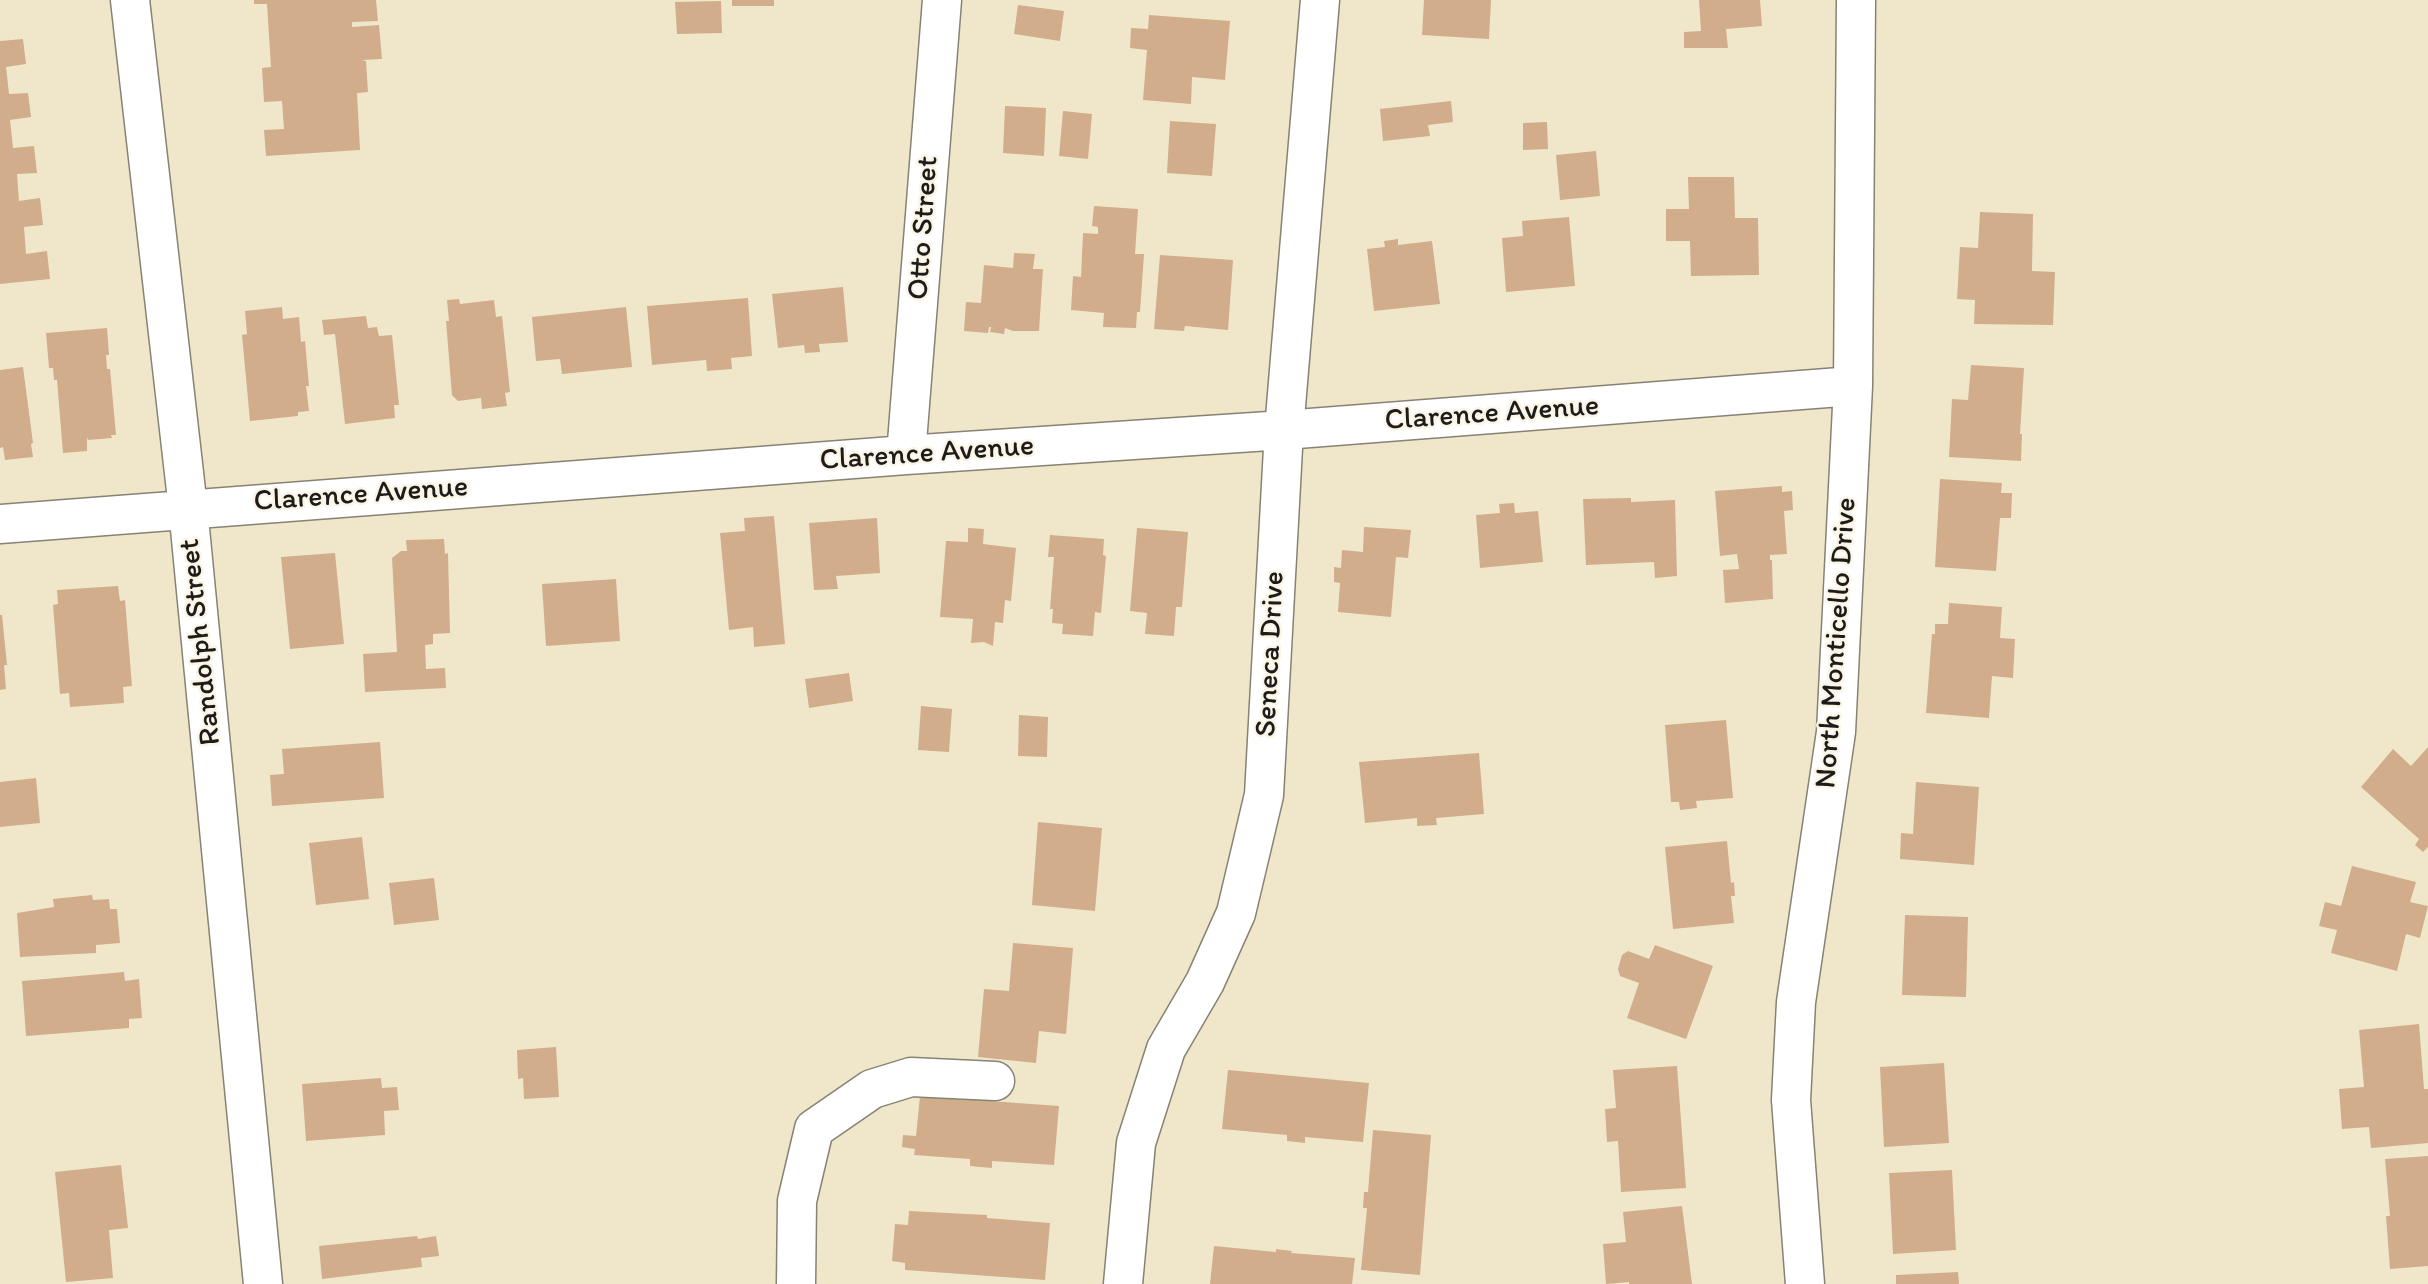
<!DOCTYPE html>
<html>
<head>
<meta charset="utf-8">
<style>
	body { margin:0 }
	canvas { display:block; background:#f0e7cb }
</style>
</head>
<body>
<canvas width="2428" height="1284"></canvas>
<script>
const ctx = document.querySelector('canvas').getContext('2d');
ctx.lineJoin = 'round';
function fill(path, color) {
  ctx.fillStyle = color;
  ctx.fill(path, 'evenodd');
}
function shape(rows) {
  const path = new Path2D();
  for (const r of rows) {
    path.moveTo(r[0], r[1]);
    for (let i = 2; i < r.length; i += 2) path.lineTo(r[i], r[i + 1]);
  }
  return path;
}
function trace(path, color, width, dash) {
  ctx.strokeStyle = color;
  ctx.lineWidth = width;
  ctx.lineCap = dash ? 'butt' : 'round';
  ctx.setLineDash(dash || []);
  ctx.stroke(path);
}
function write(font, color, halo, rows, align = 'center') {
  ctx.font = font + ' Itim,sans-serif';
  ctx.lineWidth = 5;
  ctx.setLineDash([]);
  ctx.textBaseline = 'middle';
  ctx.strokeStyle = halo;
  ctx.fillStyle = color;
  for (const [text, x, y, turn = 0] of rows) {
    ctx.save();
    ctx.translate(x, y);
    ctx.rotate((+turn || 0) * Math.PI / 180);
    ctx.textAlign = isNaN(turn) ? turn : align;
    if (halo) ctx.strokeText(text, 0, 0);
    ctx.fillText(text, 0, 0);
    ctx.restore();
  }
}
fill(shape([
	[254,0,376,0,378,21,352,22,352,27,379,25,382,59,362,60,366,61,368,92,357,93,360,150,266,156,264,130,284,129,282,101,264,102,262,68,271,67,267,4,254,4],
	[732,0,774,0,774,6,732,6],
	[1424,0,1491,0,1489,39,1422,35],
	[1699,0,1760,0,1762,26,1726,29,1728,48,1684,48,1684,32,1701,31],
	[721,1,722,33,677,34,675,2],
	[1018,5,1064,11,1060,41,1014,34],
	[1149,15,1230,21,1225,80,1192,77,1191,104,1143,100,1147,50,1130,48,1131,28,1148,29],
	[23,39,26,64,6,67,9,94,28,93,31,117,10,120,13,148,34,146,37,173,17,174,19,201,40,198,43,225,24,227,26,254,47,251,50,279,0,284,0,41],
	[1451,101,1453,122,1428,125,1430,136,1383,141,1380,109],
	[1005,106,1046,108,1044,156,1003,153],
	[1063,111,1092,114,1088,159,1059,156],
	[1170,121,1216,124,1212,176,1167,173],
	[1547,122,1548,149,1523,150,1523,123],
	[1596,151,1600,196,1560,200,1556,155],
	[1688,177,1734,177,1735,218,1758,218,1759,275,1691,276,1690,241,1666,241,1666,209,1689,209],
	[1094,206,1138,209,1135,254,1144,254,1140,312,1137,312,1136,328,1103,327,1104,313,1071,310,1073,276,1081,277,1083,233,1098,234,1098,227,1092,226],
	[1980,212,2033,214,2032,271,2055,272,2053,325,1974,324,1975,300,1957,299,1960,247,1978,248],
	[1569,217,1575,286,1506,292,1502,238,1523,236,1522,221],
	[1398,239,1398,245,1432,241,1440,304,1374,311,1367,249,1385,247,1384,241],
	[1014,253,1035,254,1033,269,1043,269,1039,331,1013,331,1005,328,1004,334,990,332,991,327,989,327,988,333,964,331,966,302,981,303,984,265,1013,268],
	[1160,255,1233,260,1228,330,1185,326,1184,331,1154,329],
	[843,287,848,342,819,344,820,352,805,353,804,345,778,348,772,294],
	[748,298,752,356,731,358,732,369,707,371,706,360,652,365,647,306],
	[459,299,460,304,494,300,496,317,502,316,510,392,505,393,507,406,482,409,481,398,458,401,452,395,446,321,449,321,447,300],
	[282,307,283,319,299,317,301,342,305,341,309,386,306,386,309,411,298,412,298,416,250,421,242,335,247,334,245,311],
	[626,307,632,367,562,374,560,359,536,361,532,317],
	[366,316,368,328,377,327,379,336,392,335,399,405,394,405,395,418,345,424,335,334,324,335,322,320],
	[107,328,109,355,106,355,107,369,110,369,116,435,111,435,112,438,88,440,87,437,87,451,63,453,57,380,54,380,53,368,49,368,46,333],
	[1971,365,2024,368,2020,434,2022,434,2021,461,1949,457,1952,399,1968,400],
	[23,367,33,443,31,444,33,457,5,460,3,447,0,448,0,370],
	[1940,479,2002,483,2001,493,2012,493,2011,518,2000,518,1996,571,1935,567],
	[1782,486,1782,492,1792,491,1793,510,1784,511,1787,554,1770,555,1770,560,1772,560,1773,599,1725,603,1723,570,1739,569,1737,554,1720,556,1715,491],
	[1631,498,1631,502,1675,500,1677,576,1655,578,1654,562,1586,565,1583,499],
	[1514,503,1515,513,1538,511,1543,562,1480,568,1476,515,1500,513,1499,504],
	[774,516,785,644,754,647,753,627,729,630,720,533,745,531,744,518],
	[877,518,880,573,836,576,838,589,814,590,809,523],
	[1364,527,1411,530,1408,558,1396,557,1391,617,1338,612,1340,583,1334,582,1334,567,1341,568,1342,550,1363,552],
	[968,528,984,529,983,544,1016,548,1011,601,1005,600,1003,623,995,622,993,646,984,642,971,643,973,619,940,617,946,541,968,542],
	[1137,528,1188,532,1182,607,1176,607,1174,636,1145,634,1147,613,1130,611],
	[1050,535,1104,539,1103,555,1106,556,1101,613,1095,612,1093,636,1062,634,1063,624,1052,623,1053,609,1050,609,1054,557,1048,557],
	[444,539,445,554,448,553,450,633,433,634,433,644,425,645,426,669,445,668,446,688,365,692,363,654,397,652,392,558,401,551,407,551,406,540],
	[335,553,344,644,290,649,281,557],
	[616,579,620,641,546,646,542,584],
	[118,586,120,601,125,600,132,686,123,687,124,703,70,707,69,693,60,694,53,605,58,604,57,590],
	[1949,603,2002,607,2000,638,2015,639,2013,678,1992,676,1989,718,1926,713,1932,634,1935,634,1935,624,1948,624],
	[0,615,2,615,7,665,4,665,6,689,0,690],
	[849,673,853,701,809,708,805,679],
	[921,706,952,709,949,752,918,750],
	[1019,715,1048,717,1047,757,1018,756],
	[1726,720,1733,798,1696,801,1697,808,1680,810,1679,802,1671,802,1665,725],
	[380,742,384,798,272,806,270,775,284,774,282,749],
	[2428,747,2428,847,2423,852,2415,845,2419,839,2361,787,2393,749,2411,766],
	[1479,753,1484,814,1436,818,1437,825,1417,826,1417,818,1365,823,1359,762],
	[36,778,40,823,0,827,0,782],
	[1916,782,1979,787,1974,865,1900,859,1901,833,1913,834],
	[1038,822,1102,828,1095,911,1032,905],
	[362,837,369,899,316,905,309,843],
	[1727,841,1731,883,1734,882,1735,896,1731,896,1734,923,1673,929,1665,847],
	[2352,866,2416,882,2410,902,2428,906,2420,938,2406,934,2397,971,2331,953,2337,930,2319,926,2325,902,2341,906],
	[434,878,439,920,394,925,389,883],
	[92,895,93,900,109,899,110,909,117,909,120,943,96,945,96,953,20,957,17,913,54,907,53,899],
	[1905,915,1968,917,1966,997,1902,995],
	[1013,943,1073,948,1066,1034,1039,1031,1036,1063,978,1057,984,989,1009,991],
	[1655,945,1713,966,1686,1039,1627,1018,1639,983,1620,976,1618,969,1622,955,1628,951,1649,959],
	[124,972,125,981,139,979,142,1018,129,1019,129,1028,26,1036,22,981],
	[2419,1024,2424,1089,2428,1089,2428,1143,2371,1148,2369,1127,2342,1129,2339,1089,2364,1087,2359,1030],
	[556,1047,559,1097,524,1099,523,1078,518,1079,517,1050],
	[1944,1063,1949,1143,1884,1147,1880,1067],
	[1677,1066,1686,1188,1621,1192,1618,1141,1607,1142,1605,1109,1616,1108,1613,1070],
	[1228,1070,1369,1083,1363,1142,1305,1137,1305,1143,1287,1141,1287,1135,1222,1129],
	[381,1078,382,1088,397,1087,399,1110,384,1111,385,1135,306,1141,302,1084],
	[920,1096,1059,1106,1054,1165,992,1161,992,1168,970,1166,970,1159,914,1155,915,1149,902,1147,903,1135,916,1136],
	[1373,1130,1431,1135,1420,1275,1361,1270,1367,1208,1363,1208,1364,1192,1368,1192],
	[2428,1156,2428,1266,2390,1269,2386,1216,2390,1216,2385,1159],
	[121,1165,128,1228,109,1230,113,1278,66,1282,55,1172],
	[1952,1170,1956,1250,1893,1254,1889,1173],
	[1682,1206,1692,1284,1629,1284,1629,1282,1606,1284,1603,1244,1626,1242,1623,1212],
	[909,1211,987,1215,987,1218,1050,1223,1045,1280,905,1270,905,1263,892,1261,895,1224,908,1225],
	[417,1236,418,1239,436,1236,439,1256,421,1258,422,1267,322,1279,319,1246],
	[1214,1246,1276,1252,1276,1249,1292,1251,1291,1253,1355,1258,1352,1284,1210,1284],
	[1958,1272,1959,1284,1896,1284,1896,1275]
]), '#d1ad8b');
const minor = shape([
	[130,0,188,508,263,1284],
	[906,455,942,0],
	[0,524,906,455,1284,430,1853,386],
	[796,1284,797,1201,814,1129,872,1089,911,1077,995,1081],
	[1123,1284,1136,1143,1166,1049,1205,982,1236,913,1264,795,1284,430,1320,0],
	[1805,1284,1791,1100,1796,1002,1836,732,1853,386,1856,0]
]);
trace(minor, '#868274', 41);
trace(minor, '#fff', 38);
write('30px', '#1c1c1c', '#fcf5e5', [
	["Otto Street",924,228,-86],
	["Clarence Avenue",1492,414,-4],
	["Clarence Avenue",927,454,-4],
	["Clarence Avenue",361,495,-4],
	["Randolph Street",201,642,-96],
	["North Monticello Drive",1837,643,-86],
	["Seneca Drive",1271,654,-87]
]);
</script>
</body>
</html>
